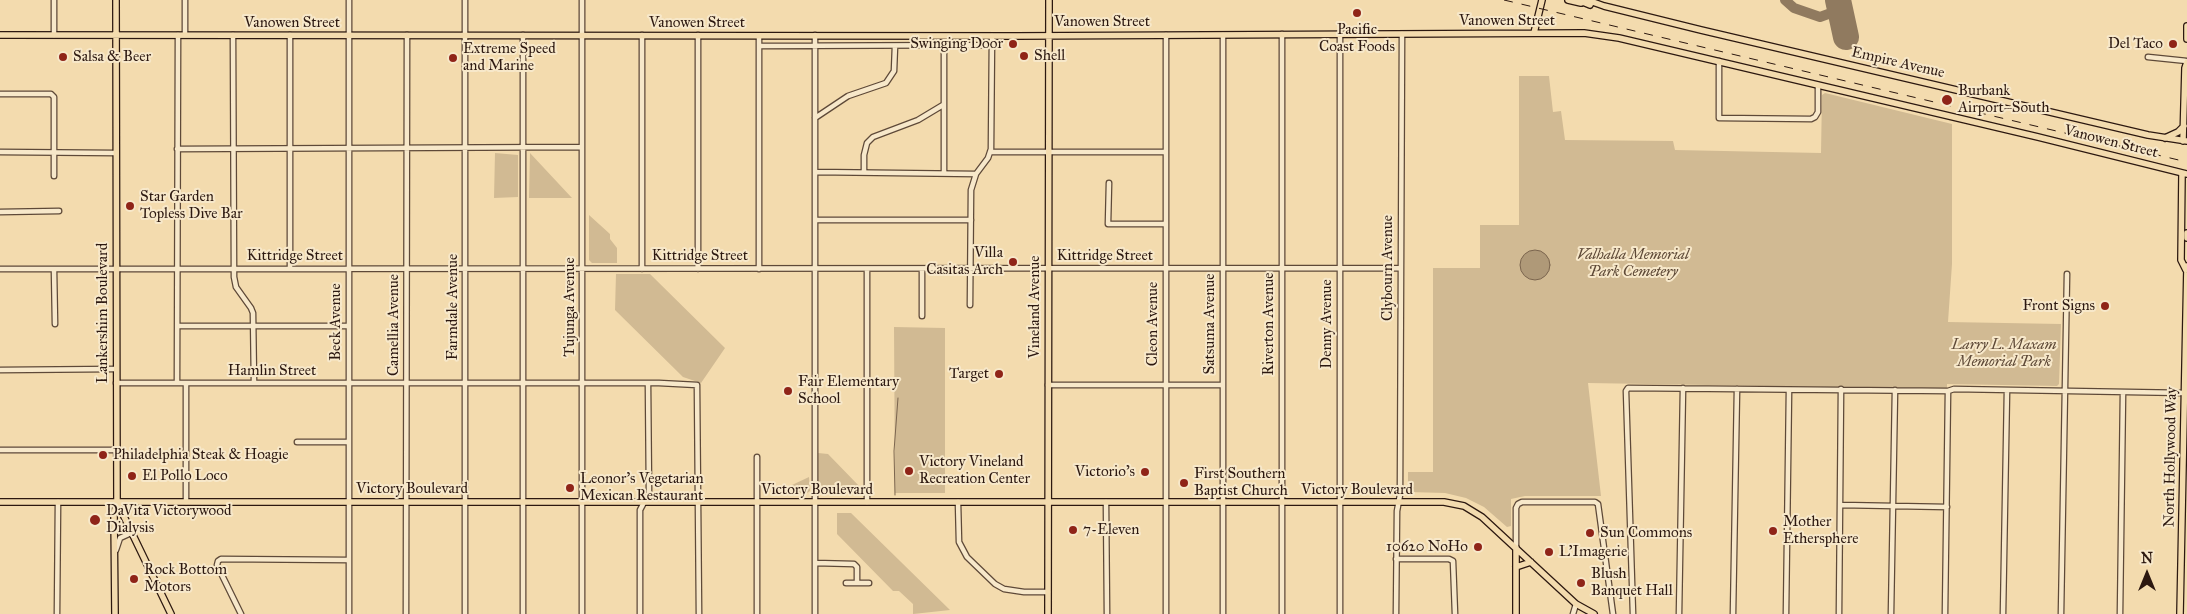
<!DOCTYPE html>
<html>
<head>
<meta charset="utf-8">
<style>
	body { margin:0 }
	#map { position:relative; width:2187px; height:614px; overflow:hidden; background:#f3dbae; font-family:"IM FELL Great Primer",serif }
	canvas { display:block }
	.north { position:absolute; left:2122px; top:549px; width:50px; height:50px; -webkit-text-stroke:4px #f7e8ca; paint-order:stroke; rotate:0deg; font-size:14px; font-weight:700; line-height:20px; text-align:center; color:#2c1810 }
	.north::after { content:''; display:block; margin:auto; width:18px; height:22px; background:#2c1810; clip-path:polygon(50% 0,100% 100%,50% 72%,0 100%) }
</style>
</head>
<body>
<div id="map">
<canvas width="2187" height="614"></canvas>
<div class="north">N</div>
</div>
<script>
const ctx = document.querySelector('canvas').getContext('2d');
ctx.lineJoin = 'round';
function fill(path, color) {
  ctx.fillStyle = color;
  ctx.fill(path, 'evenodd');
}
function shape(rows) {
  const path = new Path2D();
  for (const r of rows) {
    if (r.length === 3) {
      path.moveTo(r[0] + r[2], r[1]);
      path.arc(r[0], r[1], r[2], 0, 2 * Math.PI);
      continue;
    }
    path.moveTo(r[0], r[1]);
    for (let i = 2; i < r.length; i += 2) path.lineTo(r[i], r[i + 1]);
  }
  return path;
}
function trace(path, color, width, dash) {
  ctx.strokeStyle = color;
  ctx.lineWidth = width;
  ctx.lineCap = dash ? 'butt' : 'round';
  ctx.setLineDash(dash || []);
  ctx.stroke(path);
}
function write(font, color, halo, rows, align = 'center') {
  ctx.font = font + ' "IM FELL Great Primer",serif';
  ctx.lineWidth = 4;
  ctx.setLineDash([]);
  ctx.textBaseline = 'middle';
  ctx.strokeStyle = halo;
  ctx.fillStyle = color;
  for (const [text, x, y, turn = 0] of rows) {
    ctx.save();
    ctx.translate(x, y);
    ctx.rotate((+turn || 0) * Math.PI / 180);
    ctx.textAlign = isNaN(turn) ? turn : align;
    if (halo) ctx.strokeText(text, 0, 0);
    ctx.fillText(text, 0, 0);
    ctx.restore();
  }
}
fill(shape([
	[1519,76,1549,76,1553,112,1561,111,1565,140,1673,141,1675,150,1821,153,1822,95,1825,93,1952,124,1952,264,1948,322,2061,324,2059,384,2057,386,1947,384,1947,389,1588,383,1601,496,1525,496,1511,499,1511,526,1507,527,1484,507,1466,498,1445,493,1408,492,1408,472,1433,472,1433,268,1480,268,1480,225,1519,225],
	[495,153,518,155,518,197,494,198],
	[530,153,572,198,529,198],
	[589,215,610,234,610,239,617,248,617,263,592,263,589,260],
	[616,274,650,274,725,348,701,383,683,377,615,310],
	[894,327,945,328,945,493,895,493],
	[818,453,828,454,861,488,860,492,821,492,818,488],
	[809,477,810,491,807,493,795,493,792,485],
	[837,513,851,513,950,610,913,614,913,604,899,591,893,591,837,534]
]), '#d1ba93');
const water = shape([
	[1535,265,15]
]);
fill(water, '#af9978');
trace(water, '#7b654e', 1);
trace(shape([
	[895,495,894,451,898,398]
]), '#7b654e', 1);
trace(shape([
	[1785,0,1794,8,1820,17,1831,13,1837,0]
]), '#907a5f', 10);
trace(shape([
	[1838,0,1846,37]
]), '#907a5f', 26);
const minor = shape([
	[54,0,54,35],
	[349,0,349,614],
	[1282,34,1282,614],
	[185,35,185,0],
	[233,35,234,277,236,287,251,308,253,313,254,383],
	[290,35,290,269],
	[523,35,523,614],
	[642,35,642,269],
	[698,35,698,269],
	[815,35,815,614],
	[1166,35,1166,614],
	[1223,35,1223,614],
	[759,36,759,269],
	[759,46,992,45],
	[944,46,944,172],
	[2148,57,2187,61],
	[1719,61,1719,118,1811,119,1815,117,1818,112,1818,85],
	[0,94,51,94,54,97,54,176],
	[815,118,848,96,886,83,894,71,895,46],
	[177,149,582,147],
	[0,152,116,153],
	[990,152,1165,152],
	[815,172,976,174],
	[864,172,864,155,867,143,873,137,918,120,943,105],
	[1109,183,1108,224,1165,224],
	[0,212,59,211],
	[815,220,971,220],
	[0,269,1401,268],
	[54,269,55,324],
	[867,269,867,502],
	[970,305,971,190,976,174,988,158,991,149,992,36],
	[922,316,922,269],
	[178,326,348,326],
	[0,370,116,369],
	[116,383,659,383,697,385,699,614],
	[177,383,178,35],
	[186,383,186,502],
	[1048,385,1223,385],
	[297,442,348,442],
	[0,450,116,450],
	[958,502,959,542,967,557,995,584,1004,589,1024,592,1048,592],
	[1106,502,1107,614],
	[1841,505,1947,507],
	[1516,548,1516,508,1518,504,1522,502,1595,502,1598,504,1613,614],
	[116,550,120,538,131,533],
	[1396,559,1449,559,1453,561,1455,614],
	[815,563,854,564,857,567,857,583],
	[846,583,869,583],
	[57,614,58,502],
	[241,614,217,565,218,561,221,559,349,560],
	[406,614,407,35],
	[465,614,465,0],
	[582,614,582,0],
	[640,614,640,510,649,493,648,383],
	[757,614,757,457],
	[1340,614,1340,35],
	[1396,614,1397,511,1400,495,1402,34],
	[1573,614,1576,604],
	[1633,614,1626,391,1628,388,1948,391,1954,389,2186,393],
	[1679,614,1683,388],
	[1733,614,1737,389],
	[1786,614,1789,390],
	[1839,614,1841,389],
	[1891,614,1895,390],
	[1945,614,1948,391],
	[2003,614,2007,390],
	[2061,614,2067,274],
	[2120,614,2123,392]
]);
const major = shape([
	[116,0,117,502,171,614],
	[1568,0,1581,3],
	[1578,0,1590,5],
	[1587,0,1604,6,1701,30,2148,135,2187,141],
	[2187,26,2187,39],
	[1534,33,1542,0],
	[0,35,1017,36,1584,33,1619,38,2038,137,2187,174],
	[2165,138,2178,132,2184,126],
	[2183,141,2185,68,2187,62],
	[2182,173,2181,260,2186,270],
	[2187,233,2187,238],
	[0,502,1444,502,1464,506,1482,517,1576,604,1594,614],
	[1516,548,1516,614],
	[1516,567,1531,562],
	[115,614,114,513,117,502],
	[1048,614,1049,0],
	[2180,614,2187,266]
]);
trace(minor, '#5e4938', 7);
trace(major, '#2c1810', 8);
trace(minor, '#f7e8ca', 4.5);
trace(major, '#f3dbae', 5.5);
trace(shape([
	[1504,0,2187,162]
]), '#2c1810', 1, [9, 9]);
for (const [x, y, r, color] of [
	[1357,13,5,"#8f2418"],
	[1013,44,5,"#8f2418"],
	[2173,44,5,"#8f2418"],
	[1024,56,5,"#8f2418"],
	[63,57,5,"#8f2418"],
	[453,58,5,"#8f2418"],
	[1947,100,6,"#8f2418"],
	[130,206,5,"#8f2418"],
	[1013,262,5,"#8f2418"],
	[2105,306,5,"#8f2418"],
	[999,374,5,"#8f2418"],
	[788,391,5,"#8f2418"],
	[103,455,5,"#8f2418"],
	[909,471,5,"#8f2418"],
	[1145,472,5,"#8f2418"],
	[132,476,5,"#8f2418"],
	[1184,483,5,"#8f2418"],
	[570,488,5,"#8f2418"],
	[95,520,6,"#8f2418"],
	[1073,530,5,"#8f2418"],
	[1773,531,5,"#8f2418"],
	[1590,533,5,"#8f2418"],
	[1478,547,5,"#8f2418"],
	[1549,552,5,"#8f2418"],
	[134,579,5,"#8f2418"],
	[1581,583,5,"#8f2418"]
]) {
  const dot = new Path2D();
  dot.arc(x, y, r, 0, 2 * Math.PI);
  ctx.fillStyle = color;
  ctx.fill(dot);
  trace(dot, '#f7e8ca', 2);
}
write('15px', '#2c1810', '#f7e8ca', [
	["Vanowen Street",1507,21],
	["Vanowen Street",1102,22],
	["Vanowen Street",292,23],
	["Vanowen Street",697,23],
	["Empire Avenue",1898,63,13],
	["Vanowen Street",2111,142,14],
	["Kittridge Street",295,256],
	["Kittridge Street",700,256],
	["Kittridge Street",1105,256],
	["Clybourn Avenue",1388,268,-90],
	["Farmdale Avenue",453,307,-90],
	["Tujunga Avenue",570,307,-90],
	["Vineland Avenue",1035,307,-90],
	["Lankershim Boulevard",103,313,-90],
	["Beck Avenue",336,322,-90],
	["Cleon Avenue",1153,324,-90],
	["Satsuma Avenue",1210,324,-90],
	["Riverton Avenue",1269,324,-90],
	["Denny Avenue",1327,324,-90],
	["Camellia Avenue",394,325,-90],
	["Hamlin Street",272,371],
	["North Hollywood Way",2171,457,-89],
	["Victory Boulevard",412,489],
	["Victory Boulevard",817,490],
	["Victory Boulevard",1357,490]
]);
write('15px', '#2c1810', '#f7e8ca', [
	["Pacific",1357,30,"center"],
	["Coast Foods",1357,47,"center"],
	["Swinging Door",1003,44,"right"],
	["Del Taco",2163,44,"right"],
	["Extreme Speed",463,49],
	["and Marine",463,66],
	["Shell",1034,56],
	["Salsa & Beer",73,57],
	["Burbank",1958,91],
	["Airport–South",1958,108],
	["Star Garden",140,197],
	["Topless Dive Bar",140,214],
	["Villa",1003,253,"right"],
	["Casitas Arch",1003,270,"right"],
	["Front Signs",2095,306,"right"],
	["Target",989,374,"right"],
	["Fair Elementary",798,382],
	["School",798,399],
	["Philadelphia Steak & Hoagie",113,455],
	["Victory Vineland",919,462],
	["Recreation Center",919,479],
	["Victorio's",1135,472,"right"],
	["First Southern",1194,474],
	["Baptist Church",1194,491],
	["El Pollo Loco",142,476],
	["Leonor's Vegetarian",580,479],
	["Mexican Restaurant",580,496],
	["DaVita Victorywood",106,511],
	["Dialysis",106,528],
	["Mother",1783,522],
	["Ethersphere",1783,539],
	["7-Eleven",1083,530],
	["Sun Commons",1600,533],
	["10620 NoHo",1468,547,"right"],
	["L'Imagerie",1559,552],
	["Rock Bottom",144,570],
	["Motors",144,587],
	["Blush",1591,574],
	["Banquet Hall",1591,591]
], 'left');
write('italic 15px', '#5e4937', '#f7e8ca', [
	["Valhalla Memorial",1633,255],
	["Park Cemetery",1633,272],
	["Larry L. Maxam",2004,345],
	["Memorial Park",2004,362]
]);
</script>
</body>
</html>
